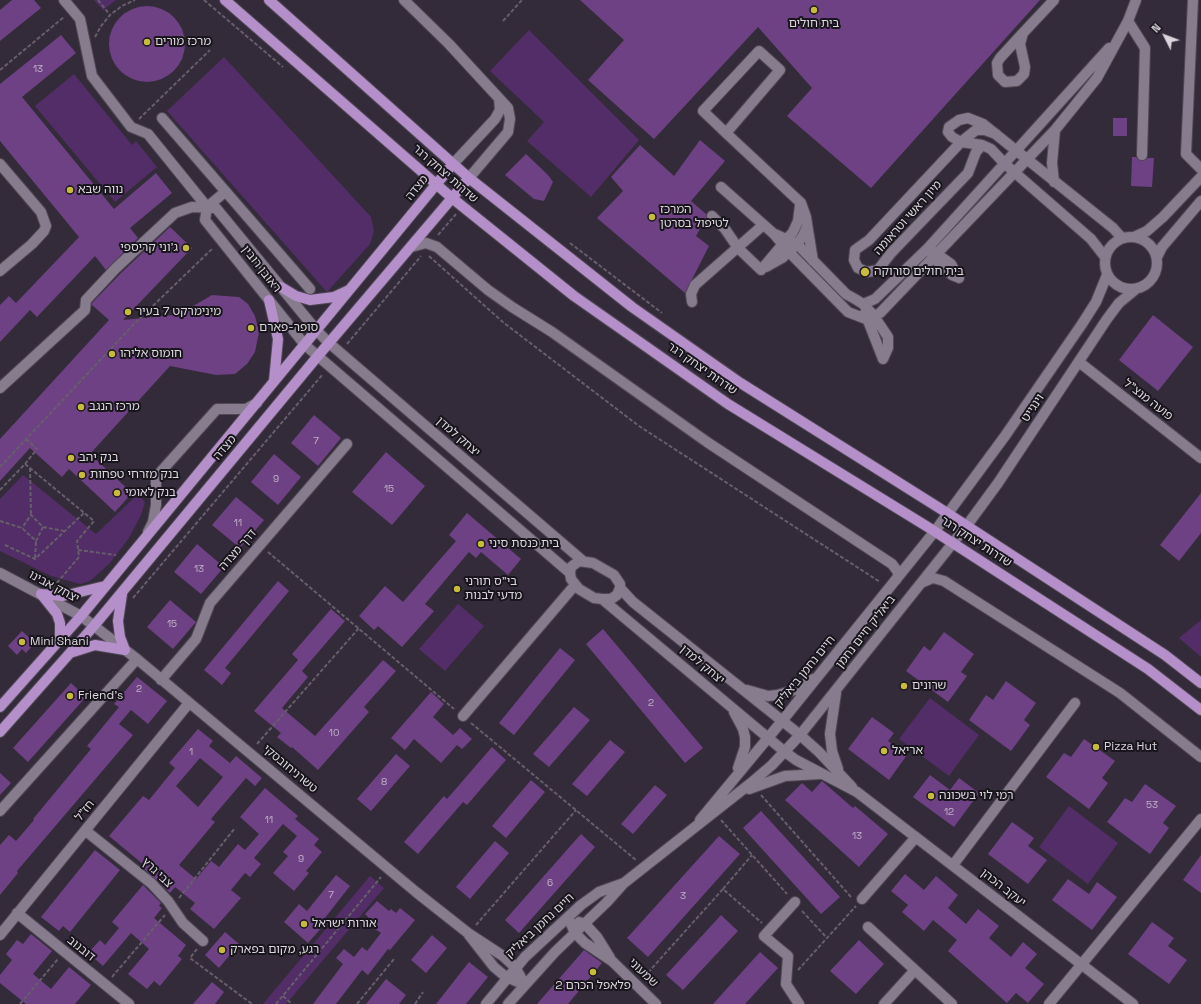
<!DOCTYPE html>
<html>
<head>
<meta charset="utf-8">
<style>
	body { margin:0 }
	#map { position:relative; width:1201px; height:1004px; overflow:hidden; background:#342b3a; font-family:"Space Grotesk",sans-serif }
	canvas { display:block }
	.north { position:absolute; left:1145px; top:16px; width:40px; height:40px; -webkit-text-stroke:3px #19151c; paint-order:stroke; rotate:312deg; font-size:11px; font-weight:700; line-height:16px; text-align:center; color:#dbd5de }
	.north::after { content:''; display:block; margin:auto; width:14px; height:18px; background:#dbd5de; clip-path:polygon(50% 0,100% 100%,50% 72%,0 100%) }
</style>
</head>
<body>
<div id="map">
<canvas width="1201" height="1004"></canvas>
<div class="north">N</div>
</div>
<script>
const ctx = document.querySelector('canvas').getContext('2d');
ctx.lineJoin = 'round';
function fill(path, color) {
  ctx.fillStyle = color;
  ctx.fill(path, 'evenodd');
}
function shape(rows) {
  const path = new Path2D();
  for (const r of rows) {
    if (r.length === 3) {
      path.moveTo(r[0] + r[2], r[1]);
      path.arc(r[0], r[1], r[2], 0, 2 * Math.PI);
      continue;
    }
    path.moveTo(r[0], r[1]);
    for (let i = 2; i < r.length; i += 2) path.lineTo(r[i], r[i + 1]);
  }
  return path;
}
function trace(path, color, width, dash) {
  ctx.strokeStyle = color;
  ctx.lineWidth = width;
  ctx.lineCap = dash ? 'butt' : 'round';
  ctx.setLineDash(dash || []);
  ctx.stroke(path);
}
function write(font, color, halo, rows, align = 'center') {
  ctx.font = font + ' "Space Grotesk","Noto Sans Hebrew",sans-serif';
  ctx.lineWidth = 4;
  ctx.setLineDash([]);
  ctx.textBaseline = 'middle';
  ctx.strokeStyle = halo;
  ctx.fillStyle = color;
  for (const [text, x, y, turn = 0] of rows) {
    ctx.save();
    ctx.translate(x, y);
    ctx.rotate((+turn || 0) * Math.PI / 180);
    ctx.textAlign = isNaN(turn) ? turn : align;
    if (halo) ctx.strokeText(text, 0, 0);
    ctx.fillText(text, 0, 0);
    ctx.restore();
  }
}
fill(shape([
	[94,0,116,0,103,10],
	[529,30,639,140,591,197,527,141,544,122,490,71],
	[224,57,371,217,374,231,370,244,327,292,167,111],
	[74,74,132,145,136,141,157,167,115,202,35,106],
	[23,475,96,534,138,494,145,502,141,515,129,538,109,564,90,581,80,584,51,576,0,551,0,499],
	[458,604,484,626,445,671,419,649],
	[1201,620,1201,657,1179,638],
	[930,698,979,735,949,776,899,739],
	[1069,806,1118,843,1088,884,1039,847],
	[370,876,384,888,286,1004,263,1004]
]), '#532d67');
fill(shape([
	[12,0,34,0,41,8,0,41,0,10],
	[580,0,1040,0,871,188,787,116,812,88,758,27,654,139,588,80,624,40],
	[147,44,38],
	[61,35,76,53,22,97,114,209,156,173,172,193,130,228,138,238,106,270,95,256,37,317,30,310,0,342,0,305,9,296,16,303,79,237,0,141,0,84],
	[1113,118,1127,118,1127,136,1113,136],
	[700,140,725,161,691,201,706,214,706,218,696,236,709,246,685,293,597,218,623,191,611,177,640,145,674,176],
	[526,154,548,175,553,182,544,201,534,199,505,175],
	[1132,157,1136,157,1141,161,1148,158,1154,158,1152,187,1131,186],
	[170,227,192,248,123,320,173,315,183,312,212,295,239,297,248,304,255,316,259,332,255,352,247,364,235,374,216,375,170,366,90,454,132,493,115,512,69,469,62,477,30,448,0,481,0,439,109,320,92,305,92,303,121,273],
	[1153,315,1193,347,1158,391,1119,360],
	[314,415,341,438,318,466,291,443],
	[386,452,425,486,392,525,352,492],
	[274,454,301,477,278,505,251,482],
	[1201,493,1201,533,1179,561,1160,545],
	[236,497,264,520,240,548,212,525],
	[467,513,521,559,508,575,481,552,476,558,469,552,425,604,434,611,402,647,378,626,374,630,359,616,385,586,403,602,456,541,449,535],
	[197,544,224,567,201,594,174,572],
	[278,581,289,591,225,668,231,673,222,685,204,670],
	[170,600,196,622,173,649,147,627],
	[331,609,345,621,302,671,308,677,282,708,315,736,383,660,396,671,364,707,369,712,318,770,292,747,291,748,277,737,281,733,254,711,298,660,292,654],
	[603,629,703,748,685,763,586,644],
	[22,631,35,643,26,653,22,649,17,655,8,646],
	[944,632,974,654,961,672,967,676,948,702,906,671,924,646,930,651],
	[560,648,575,660,514,735,499,723],
	[137,677,167,701,148,724,131,710,119,724,133,735,17,871,18,873,0,895,0,845,9,835,16,841,34,820,33,819,91,749,87,746,119,707,114,704],
	[1006,681,1036,703,1024,720,1030,725,1011,751,969,720,986,695,993,700],
	[71,683,86,697,28,762,13,748],
	[431,692,444,704,433,717,453,735,460,728,472,739,462,749,457,745,441,763,414,739,405,750,391,738],
	[574,707,590,720,549,767,533,754],
	[872,717,894,733,888,741,907,755,889,780,848,749],
	[198,729,213,741,209,746,230,763,236,756,262,778,255,786,246,778,211,819,215,822,179,865,196,879,211,861,219,867,238,844,245,850,259,834,240,817,265,788,298,816,295,819,319,839,314,845,322,852,306,871,309,873,294,891,273,873,288,856,283,852,297,836,283,824,254,858,261,864,250,877,245,873,231,890,241,898,214,929,190,909,195,903,175,887,170,893,142,867,144,865,109,836,143,796,149,800,175,768,169,763],
	[200,758,223,777,198,807,176,786],
	[1084,739,1115,761,1102,778,1108,783,1089,809,1046,777,1064,753,1071,757],
	[610,740,625,752,587,796,572,784],
	[492,747,506,760,467,805,463,802,418,854,404,842,444,796,447,799],
	[396,754,410,766,371,811,357,799],
	[0,773,11,783,0,795],
	[930,775,950,790,959,778,979,793,954,827,913,797],
	[531,780,545,792,506,838,492,826],
	[822,781,853,808,855,806,888,834,859,867,785,800,802,783,812,792],
	[1145,784,1176,806,1163,823,1169,828,1150,854,1107,822,1125,798,1132,802],
	[655,785,667,795,633,834,621,824],
	[761,811,840,897,821,914,743,828],
	[1012,822,1034,838,1028,846,1047,860,1028,884,988,854],
	[581,834,595,847,519,933,505,920],
	[719,836,740,854,648,957,627,938],
	[495,841,509,853,470,899,456,887],
	[95,850,120,870,70,932,63,926,59,931,41,917],
	[1201,855,1201,893,1183,880],
	[905,874,924,890,936,876,958,895,948,908,966,924,978,909,999,926,989,938,1011,957,1023,942,1037,954,1025,968,1044,984,1028,1003,1016,993,1007,1003,948,951,957,940,933,920,924,931,902,912,908,905,891,891],
	[336,875,350,886,321,923,324,925,308,943,284,922,299,904,307,911],
	[1068,879,1089,894,1097,882,1117,897,1092,930,1052,900],
	[143,885,161,903,159,906,162,908,154,918,186,945,178,956,182,959,160,986,154,981,147,989,128,974,149,949,131,933,103,966,88,953,100,940,105,945,119,928,112,922],
	[377,901,389,911,391,909,396,913,400,908,415,920,390,950,388,949,368,975,362,970,336,1004,313,1004,343,964,336,958,344,949,354,957,362,947,367,951,381,933,375,929,377,926,365,914],
	[721,915,738,931,683,990,666,975],
	[1152,922,1174,938,1168,946,1187,960,1169,984,1128,954],
	[225,932,239,944,219,968,205,955],
	[31,934,52,951,33,974,51,989,69,967,91,985,75,1004,26,1004,0,983,0,975,12,960,6,954,17,940,23,944],
	[432,935,447,948,426,973,411,960],
	[859,940,884,964,856,994,830,971],
	[584,950,602,963,568,1004,537,1004],
	[760,952,778,968,745,1004,713,1004],
	[469,962,488,977,466,1004,436,1004],
	[386,979,406,995,399,1004,366,1004],
	[212,982,224,992,215,1004,193,1004]
]), '#6d4183');
const minor = shape([
	[64,0,80,19,92,76,131,127,148,134,207,207,205,220,305,345,570,573],
	[404,0,449,44,508,108,510,119,508,132,469,178],
	[1193,0,1186,154,1201,169],
	[1128,21,1145,48,1142,155],
	[1023,33,1020,44,1025,67,1024,74,1017,81,1005,82,998,75,997,63,1000,58,1023,33,1054,0],
	[162,118,310,289],
	[726,133,780,70,759,51,703,111,726,133,801,203,806,217,813,261],
	[996,134,985,130,976,130,961,142,869,240,855,250,854,260,858,268,867,272,878,270,891,253,968,173,976,152,982,145,991,149,1005,164,1091,239,1105,257],
	[982,145,961,142,952,137,948,132,949,127,959,120,968,118,983,124,1113,228,1122,238],
	[0,164,41,212,46,226,44,231,32,244,0,271],
	[453,164,495,119,500,110,499,98],
	[1054,182,1052,163,1055,130],
	[721,187,774,234,789,252,848,312,866,319,880,313,1055,130,1097,78,1128,21,1136,0],
	[207,207,225,192],
	[712,216,725,229,738,248,761,270],
	[775,234,797,244,846,294,855,299,863,304,875,299,928,248,1109,48],
	[1131,263,26],
	[1134,237,1147,231,1163,217,1201,177],
	[411,247,426,243,437,247,488,290,512,307,552,332,707,442,892,564,898,572,898,576,896,580],
	[930,251,939,264,952,275,957,277],
	[933,251,951,264,959,278],
	[1157,257,1162,247,1201,201],
	[766,267,782,258,797,244,803,236,807,226],
	[761,270,793,232,798,221,800,205],
	[692,302,691,294,695,285,762,226],
	[863,304,874,316,888,337,888,348,883,359],
	[865,313,883,359],
	[1079,362,1201,458],
	[0,388,85,310,86,300,116,268,175,213,192,207,216,208,317,331,329,343,583,561],
	[148,532,153,522,156,505,156,477,217,409,246,409,257,403],
	[579,561,593,563,614,575,620,584,620,588,617,595,611,599,602,599,594,598,579,589,571,579,570,573,571,567,579,561],
	[0,573,81,616,137,659,416,892,468,933,503,956,515,967,525,985],
	[921,583,933,578,944,581,1120,693,1201,757],
	[620,588,633,602,800,735,819,752,852,787],
	[602,599,785,752,796,760,857,792,1133,1004],
	[161,680,196,639,210,603,347,444],
	[747,690,768,696,777,695,795,690,813,679],
	[836,693,830,734,832,751,838,769],
	[734,712,743,729,745,737,745,747,738,768],
	[463,716,575,585],
	[749,789,785,776,820,774],
	[0,811,137,659],
	[700,820,782,721,935,531,1005,436,1082,324,1096,302,1107,275],
	[86,831,151,883,168,901,183,923,203,941],
	[953,865,1075,703],
	[862,899,916,837],
	[795,902,764,936,788,956,786,984,799,1004],
	[17,913,129,1004],
	[568,917,575,933,585,943,612,961,656,1004],
	[579,922,585,924,597,937,610,958],
	[868,927,952,1004],
	[0,935,189,703],
	[469,935,494,967,506,977,525,985],
	[486,1004,525,957,581,905,599,892,624,883],
	[508,1004,555,952,607,902,624,883,751,783,772,765,800,735,968,524,998,483,1107,319,1119,303,1136,289],
	[884,1004,915,970],
	[1049,1004,1201,819]
]);
const major = shape([
	[225,0,452,198,574,296,728,404,931,529,1148,669,1201,710],
	[269,0,469,178,632,307,739,382,944,511,1165,655,1201,683],
	[281,287,296,296,310,300,334,297,349,290],
	[269,300,278,339,274,381],
	[41,594,63,596,105,586],
	[41,594,57,614,60,623,60,640],
	[122,594,118,621,120,637,125,650],
	[73,652,95,645,125,650],
	[0,707,81,616,453,164],
	[0,732,93,627,317,357,469,178]
]);
trace(minor, '#514956', 12);
trace(major, '#514956', 12);
trace(shape([
	[98,0,110,15],
	[204,0,283,67],
	[503,21,522,0],
	[95,37,101,26,110,15,122,6,135,0],
	[0,70,64,17],
	[139,119,210,50],
	[438,235,456,214],
	[570,243,662,313],
	[429,256,504,323,639,426,880,582],
	[347,344,421,256],
	[25,464,37,449,26,439],
	[0,467,133,325,213,248],
	[30,468,31,515],
	[0,490,25,464,94,521,77,541,79,557,56,584],
	[0,521,22,528,36,541,43,527,31,515,22,528],
	[43,527,64,531],
	[5,545,35,559,84,513],
	[78,550,116,555],
	[268,552,454,709],
	[35,558,36,541],
	[133,598,323,374],
	[471,723,636,860],
	[257,744,359,628],
	[761,795,851,897],
	[721,820,787,894],
	[723,889,752,855],
	[179,898,235,828],
	[802,911,827,938],
	[476,925,576,810],
	[197,949,190,958,252,1004],
	[798,970,856,906],
	[112,977,165,915],
	[644,977,723,889,762,923],
	[283,996,292,1004],
	[20,1004,58,959],
	[276,1004,381,877],
	[357,1004,394,959],
	[415,1004,423,992]
]), '#665e6b', 2, [4, 2]);
trace(minor, '#877c8d', 10);
trace(major, '#b58fc9', 10);
for (const [x, y, r, color] of [
	[814,10,4,"#c8bb3b"],
	[147,42,4,"#c8bb3b"],
	[70,190,4,"#c8bb3b"],
	[652,217,4,"#c8bb3b"],
	[186,248,4,"#c8bb3b"],
	[865,272,5,"#c8bb3b"],
	[128,312,4,"#c8bb3b"],
	[251,328,4,"#c8bb3b"],
	[112,354,4,"#c8bb3b"],
	[81,407,4,"#c8bb3b"],
	[71,458,4,"#c8bb3b"],
	[82,475,4,"#c8bb3b"],
	[117,493,4,"#c8bb3b"],
	[481,544,4,"#c8bb3b"],
	[457,589,4,"#c8bb3b"],
	[22,642,4,"#c8bb3b"],
	[904,686,4,"#c8bb3b"],
	[70,696,4,"#c8bb3b"],
	[1096,747,4,"#c8bb3b"],
	[884,751,4,"#c8bb3b"],
	[931,796,4,"#c8bb3b"],
	[304,924,4,"#c8bb3b"],
	[222,950,4,"#c8bb3b"],
	[593,972,4,"#c8bb3b"]
]) {
  const dot = new Path2D();
  dot.arc(x, y, r, 0, 2 * Math.PI);
  ctx.fillStyle = color;
  ctx.fill(dot);
  trace(dot, '#19151c', 1.5);
}
write('10px', '#c0b0c7', null, [
	["13",38,69],
	["7",316,441],
	["9",276,479],
	["15",389,489],
	["11",238,523],
	["13",199,569],
	["15",172,624],
	["2",139,689],
	["2",651,703],
	["10",334,733],
	["1",191,752],
	["8",384,782],
	["53",1152,805],
	["12",949,812],
	["11",269,820],
	["13",857,836],
	["9",301,859],
	["6",550,883],
	["7",331,895],
	["3",683,896]
]);
write('12px', '#dbd5de', '#19151c', [
	["בית חולים",814,24,"center"],
	["מרכז מורים",155,42],
	["נווה שבא",78,190],
	["המרכז",660,210],
	["לטיפול בסרטן",660,224],
	["ג'וני קריספי",178,248,"right"],
	["בית חולים סורוקה",874,272],
	["מינימרקט 7 בעיר",136,312],
	["סופר-פארם",259,328],
	["חומוס אליהו",120,354],
	["מרכז הנגב",89,407],
	["בנק יהב",79,458],
	["בנק מזרחי טפחות",90,475],
	["בנק לאומי",125,493],
	["בית כנסת סיני",489,544],
	["בי\"ס תורני",465,582],
	["מדעי לבנות",465,596],
	["Mini Shani",30,642],
	["שרונים",912,686],
	["Friend's",78,696],
	["Pizza Hut",1104,747],
	["אריאל",892,751],
	["רמי לוי בשכונה",939,796],
	["אורות ישראל",312,924],
	["רגע, מקום בפארק",230,950],
	["פלאפל הכרם 2",593,986,"center"]
], 'left');
write('12px', '#dbd5de', '#19151c', [
	["שדרות יצחק רגר",445,174,41],
	["מצדה",417,188,-51],
	["מיון ראשי וטראומה",908,218,-48],
	["ראובן רובין",261,269,52],
	["שדרות יצחק רגר",702,369,35],
	["פועה מנצ\"ל",1148,400,38],
	["וינגייט",1033,408,-56],
	["יצחק למדן",458,437,41],
	["מצדה",225,448,-50],
	["שדרות יצחק רגר",976,542,33],
	["דרך מצדה",238,550,-49],
	["יצחק אבינו",54,587,28],
	["ביאליק חיים נחמן",866,632,-52],
	["יצחק למדן",702,665,40],
	["חיים נחמן ביאליק",805,672,-51],
	["טשרניחובסקי",290,769,40],
	["חז\"ל",85,811,-51],
	["צבי גרץ",157,873,43],
	["יעקב הכהן",1003,888,38],
	["חיים נחמן ביאליק",540,926,-43],
	["דובנוב",81,949,39],
	["שמעוני",643,973,44]
]);
</script>
</body>
</html>
